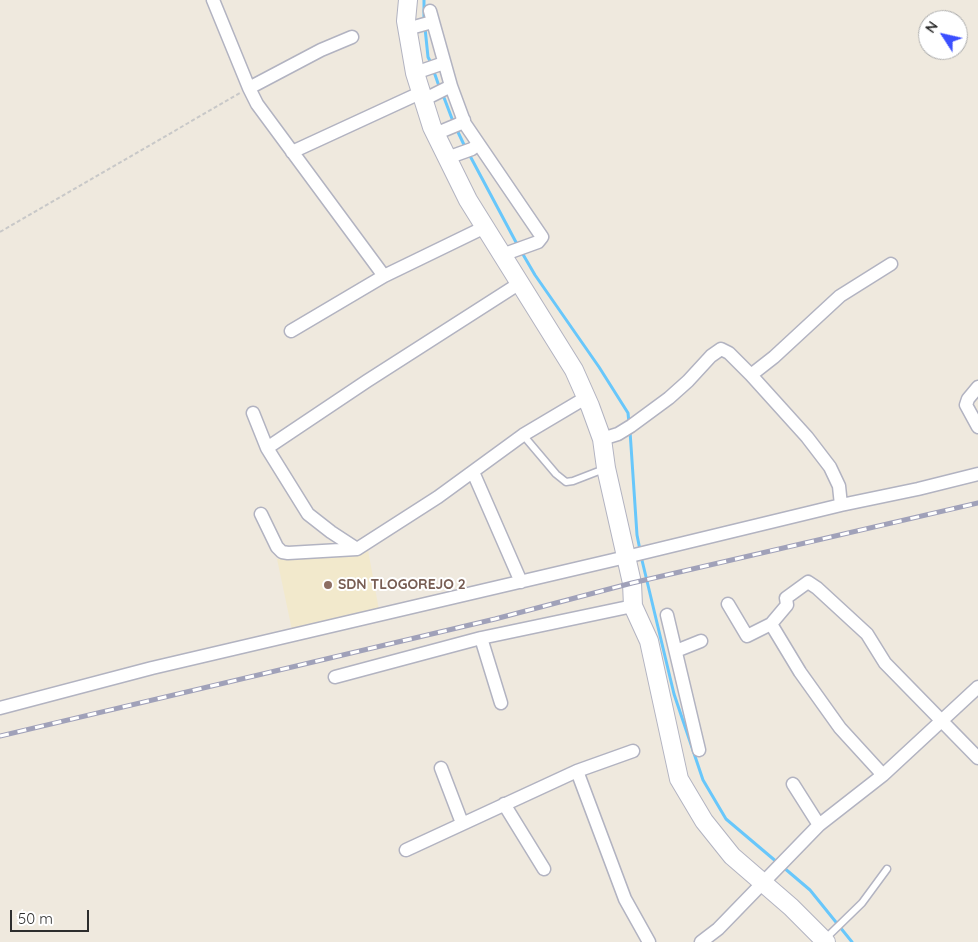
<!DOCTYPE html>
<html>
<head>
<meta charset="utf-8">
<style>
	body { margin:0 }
	#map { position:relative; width:978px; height:942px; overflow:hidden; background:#efe9de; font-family:Quicksand,sans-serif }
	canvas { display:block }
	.north { position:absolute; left:918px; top:10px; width:50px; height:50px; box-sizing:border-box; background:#fff; border:1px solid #ababab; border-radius:50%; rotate:305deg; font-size:14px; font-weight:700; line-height:20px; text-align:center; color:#2d2d2d }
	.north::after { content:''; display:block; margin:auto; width:18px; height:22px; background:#3b4fff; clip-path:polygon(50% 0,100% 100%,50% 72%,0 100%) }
	.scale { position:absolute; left:10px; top:910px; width:79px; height:22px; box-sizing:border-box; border:2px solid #2d2d2d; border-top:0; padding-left:6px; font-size:15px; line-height:18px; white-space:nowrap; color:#2d2d2d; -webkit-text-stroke:4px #fff; paint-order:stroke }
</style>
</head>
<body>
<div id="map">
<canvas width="978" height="942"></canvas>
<div class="north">N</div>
<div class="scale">50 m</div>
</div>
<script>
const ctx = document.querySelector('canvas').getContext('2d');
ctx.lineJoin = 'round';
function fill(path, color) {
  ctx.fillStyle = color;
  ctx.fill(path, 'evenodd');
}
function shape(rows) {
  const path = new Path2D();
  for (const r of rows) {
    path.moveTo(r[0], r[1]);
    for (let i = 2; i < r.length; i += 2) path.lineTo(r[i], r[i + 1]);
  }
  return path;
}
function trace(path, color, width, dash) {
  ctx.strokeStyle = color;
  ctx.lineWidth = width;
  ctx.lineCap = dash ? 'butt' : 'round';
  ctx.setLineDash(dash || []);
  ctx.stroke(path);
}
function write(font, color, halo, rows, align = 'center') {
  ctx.font = font + ' Quicksand,sans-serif';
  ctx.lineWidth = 4;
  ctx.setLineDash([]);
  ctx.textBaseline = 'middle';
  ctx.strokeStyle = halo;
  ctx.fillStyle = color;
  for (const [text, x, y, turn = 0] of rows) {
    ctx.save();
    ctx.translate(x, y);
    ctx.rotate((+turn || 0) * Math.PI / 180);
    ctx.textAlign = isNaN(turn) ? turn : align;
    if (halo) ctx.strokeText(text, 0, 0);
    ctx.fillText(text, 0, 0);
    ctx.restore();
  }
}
fill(shape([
	[368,550,379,610,292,630,277,559]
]), '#f2e9cc');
trace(shape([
	[424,22,424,0],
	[425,28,428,57,431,63],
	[433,69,440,89],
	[443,95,454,124],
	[457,130,466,149],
	[469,154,518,246],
	[521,251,535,275,599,367,628,413,629,423],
	[630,431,637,535,640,550],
	[641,556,674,694,703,780,726,819,778,863],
	[783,867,810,890,852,942]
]), '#68c7fb', 3);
const service = shape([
	[523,435,556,474,566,482,573,481,604,469],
	[825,939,862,903,887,869]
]);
const minor = shape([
	[213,0,249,88,257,104,384,276],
	[430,11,451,86,465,124,542,237,538,242,502,255],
	[407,29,432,22],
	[415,73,444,63],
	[249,88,321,50,352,37],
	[423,100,451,86],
	[435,134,459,124,464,120],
	[292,152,420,93],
	[447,158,472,149,478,144],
	[291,331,384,276,485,227],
	[751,375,774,357,840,296,891,264],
	[978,387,968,399,966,405,978,427],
	[253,413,267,448,308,514,331,532,357,549],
	[602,439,618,434,631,426,669,398,688,381,711,356,721,349,729,353,751,375,807,437,830,467,839,486,841,505],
	[267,448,367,381,520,283],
	[473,472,521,582],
	[261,514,277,547,282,552,288,553,357,549,438,497,523,435,587,397],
	[728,604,747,636,771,624,787,605,786,598,808,582,817,588,867,634,885,663,978,758],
	[667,615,699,750],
	[771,624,800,672,840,728,883,775],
	[481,638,501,703],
	[676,651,701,641],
	[335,677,481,638,633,606],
	[0,708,152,668,626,557,841,505,918,489,978,474],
	[441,768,462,823],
	[577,771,625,899,649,942],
	[793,784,819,825],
	[504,804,544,869],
	[406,850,577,771,633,751],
	[701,942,718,929,819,825,883,775,978,687]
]);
const secondary = shape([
	[408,0,406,21,415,73,432,127,468,200,574,370,590,406,602,439,606,468,632,583,633,606,649,641,679,779,704,821,732,856,791,907,826,942]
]);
trace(service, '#b2b3c1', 9);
trace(minor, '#b2b3c1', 15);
trace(secondary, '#b2b3c1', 20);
trace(shape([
	[0,232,240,93]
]), '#c8c8c8', 2, [4, 2.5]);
trace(service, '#fff', 6);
trace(minor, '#fff', 12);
trace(secondary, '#fff', 18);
const rail = shape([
	[0,736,495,619,632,583,978,503]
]);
trace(rail, '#a0a1b9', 5);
trace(rail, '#fff', 3, [9]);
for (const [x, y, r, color] of [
	[328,585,5,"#8d6e63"]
]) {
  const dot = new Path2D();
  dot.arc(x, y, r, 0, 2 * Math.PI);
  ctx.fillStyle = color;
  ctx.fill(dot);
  trace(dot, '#fff', 2);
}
write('bold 14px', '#785e54', '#fff', [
	["SDN TLOGOREJO 2",338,585]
], 'left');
</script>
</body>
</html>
